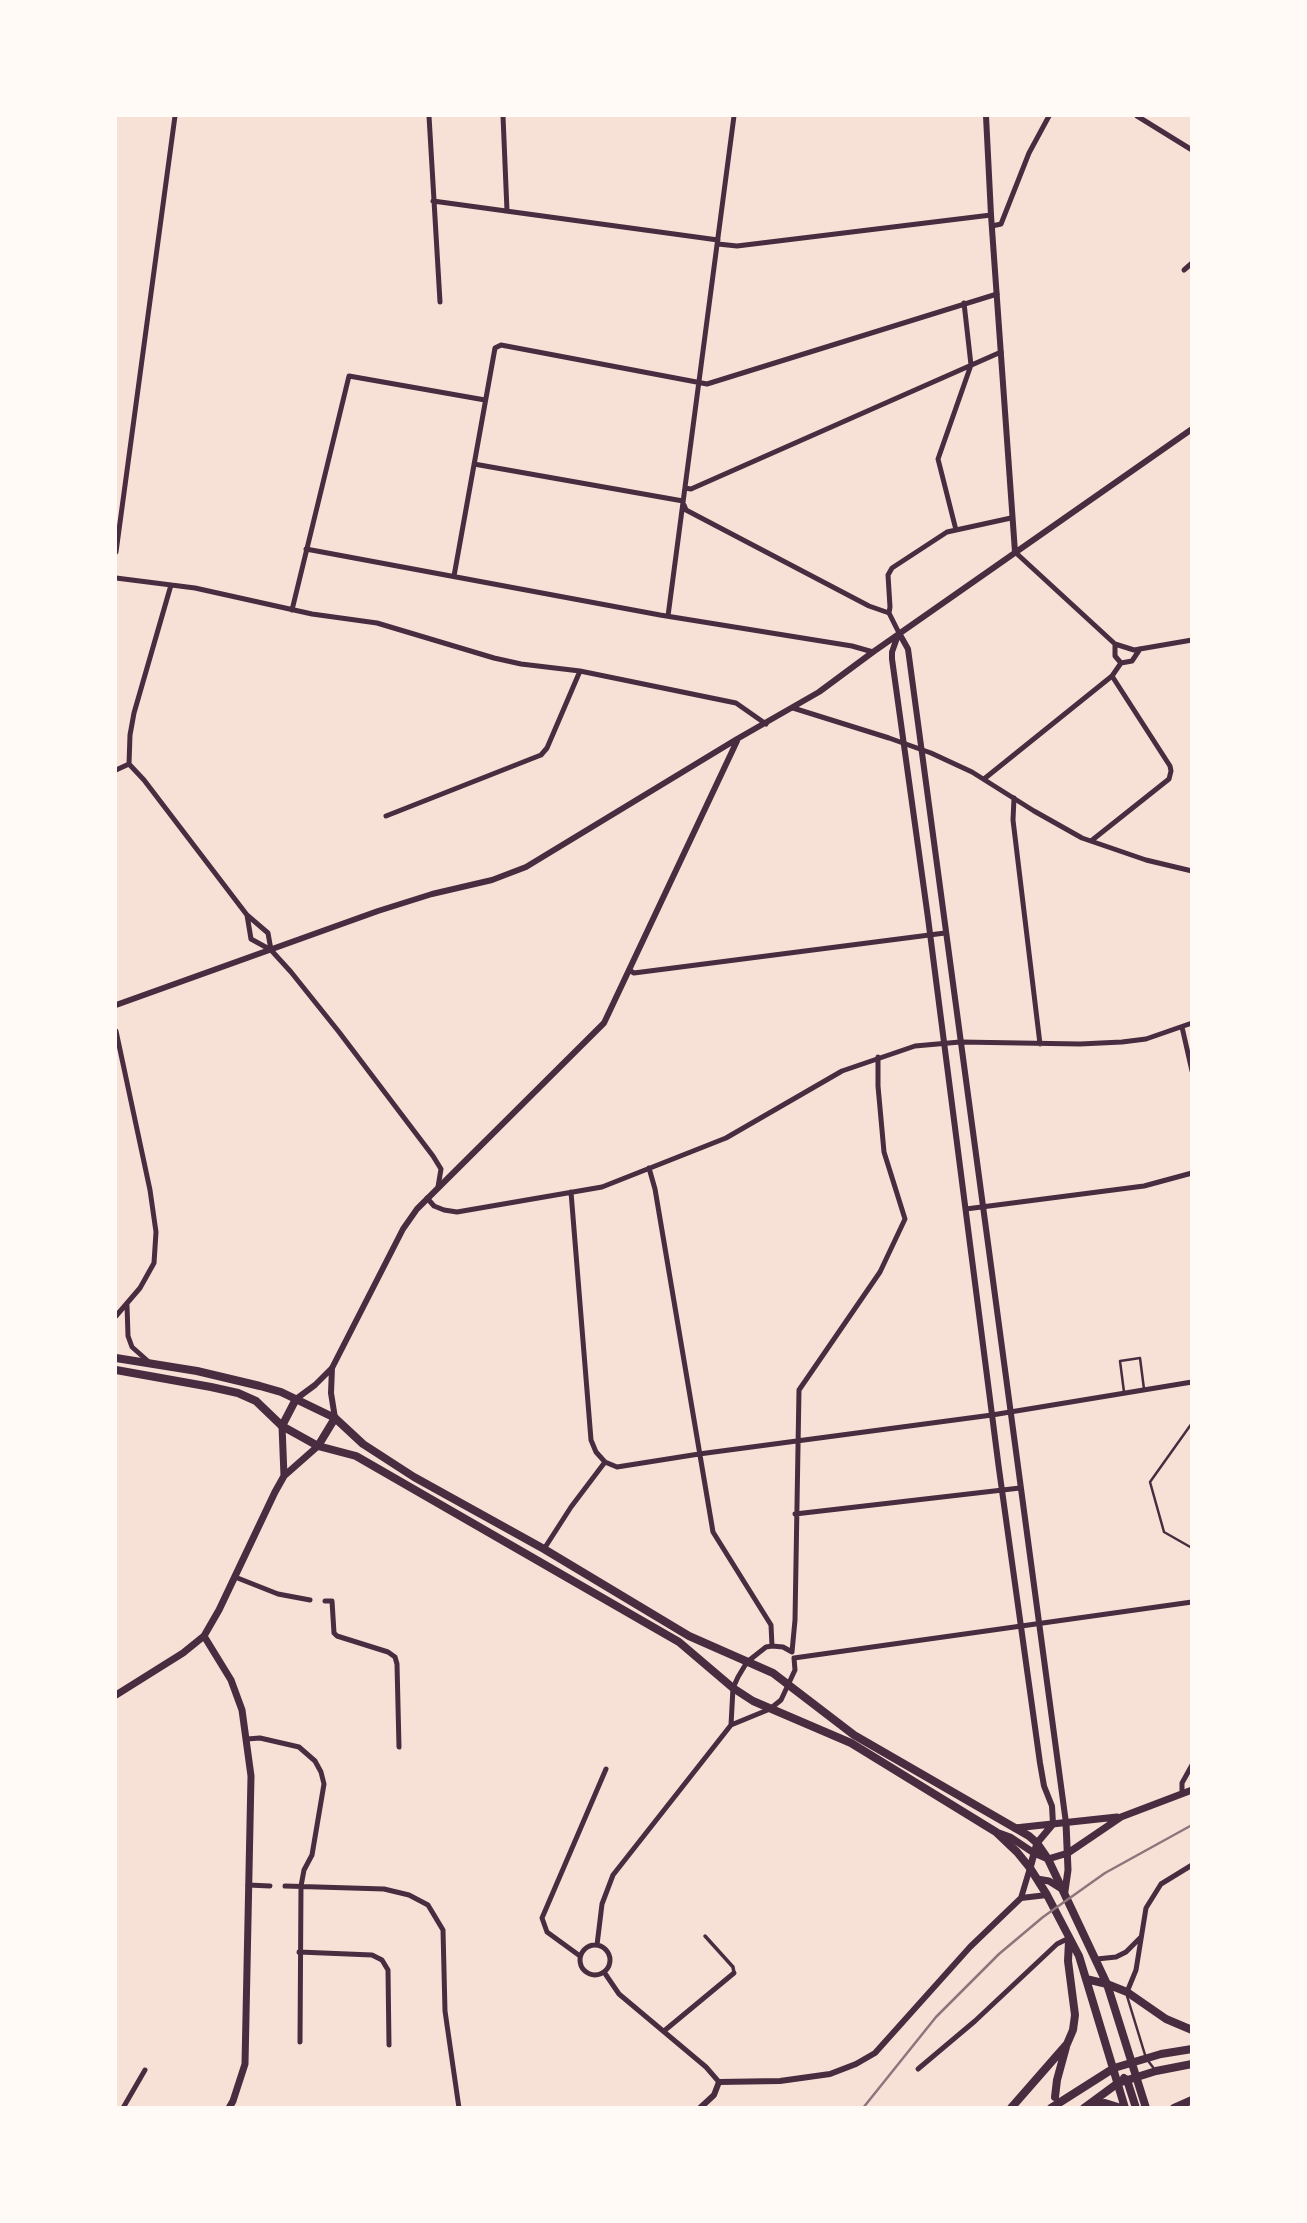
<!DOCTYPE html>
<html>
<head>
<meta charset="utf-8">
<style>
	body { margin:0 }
	#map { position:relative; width:1307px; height:2223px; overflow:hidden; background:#f7e1d7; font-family:Raleway,sans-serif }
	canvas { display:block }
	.frame { position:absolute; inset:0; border:117px solid #fffaf5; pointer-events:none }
</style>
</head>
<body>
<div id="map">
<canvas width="1307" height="2223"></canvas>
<div class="frame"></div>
</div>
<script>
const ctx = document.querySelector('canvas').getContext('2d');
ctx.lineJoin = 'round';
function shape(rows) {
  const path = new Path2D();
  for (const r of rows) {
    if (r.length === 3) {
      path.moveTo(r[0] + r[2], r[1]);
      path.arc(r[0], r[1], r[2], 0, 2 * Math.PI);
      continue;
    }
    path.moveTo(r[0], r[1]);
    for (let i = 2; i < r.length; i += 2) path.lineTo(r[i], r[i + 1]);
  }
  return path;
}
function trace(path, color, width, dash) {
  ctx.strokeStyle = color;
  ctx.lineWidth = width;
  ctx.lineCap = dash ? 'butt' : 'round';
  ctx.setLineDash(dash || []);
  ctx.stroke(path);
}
trace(shape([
	[1124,1392,1120,1361,1140,1358,1144,1389],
	[1192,1423,1150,1482,1164,1532,1192,1548],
	[1127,1996,1146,2058,1155,2070]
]), '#4a2c40', 2.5);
trace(shape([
	[705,1936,733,1967,734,1973]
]), '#4a2c40', 3.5);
trace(shape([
	[429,116,440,302],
	[503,116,507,211],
	[1137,116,1192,150],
	[433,201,718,240],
	[992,226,1001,224,1029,153,1049,116],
	[718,244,737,246,991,215],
	[1184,270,1192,263],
	[474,464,683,501],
	[685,488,691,489,1001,352],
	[684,505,686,510,869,606,889,613,899,633],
	[956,530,938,459,971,365,964,303],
	[306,549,660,615,852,646,873,652],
	[116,552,175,116],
	[1015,552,1115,644,1134,650,1192,640],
	[454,576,495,348,501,345,707,384,997,294],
	[116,578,195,588,312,614,377,623,494,658,521,664,580,671,736,703,766,724],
	[292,610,349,376,485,400],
	[889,613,890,607,888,575,892,568,947,532,1011,518],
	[668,616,734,116],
	[1115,644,1115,656,1121,663,1132,661,1140,649],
	[793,708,889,738,931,753,972,772,1034,811,1082,838,1146,860,1192,871],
	[129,764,144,780,247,915,268,933,271,950],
	[129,764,130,735,134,713,171,585],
	[116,770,129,764],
	[984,779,1112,676,1121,663],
	[1014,798,1013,820,1040,1044],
	[386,816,541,755,547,748,580,671],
	[1091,841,1169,779,1171,771,1170,766,1112,676],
	[247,915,251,939,271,950,291,972,339,1032,433,1156,441,1169,438,1187],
	[629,970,634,973,945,933],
	[1182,1027,1192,1071],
	[116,1031,150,1190,156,1232,154,1263,140,1288,116,1316],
	[649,1168,655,1189,713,1532,771,1625,772,1646],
	[571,1192,591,1440,596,1452,605,1462,617,1467,699,1454,992,1415,1192,1382],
	[427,1198,434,1206,444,1210,457,1212,602,1187,726,1138,842,1071,915,1046,960,1042,1080,1044,1122,1042,1146,1039,1192,1023],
	[966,1209,1144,1186,1192,1173],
	[127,1305,128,1336,132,1347,150,1363],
	[795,1514,1020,1488],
	[544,1549,571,1507,605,1462],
	[235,1577,278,1594,310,1600],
	[325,1601,332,1601,334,1633,337,1636,388,1652,395,1657,397,1664,399,1747],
	[772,1646,783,1647,792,1652],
	[792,1652,795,1620,799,1390,880,1272,905,1219,884,1152,878,1086,878,1057],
	[794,1658,1192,1602],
	[731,1725,733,1688,738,1677,747,1662,766,1647,772,1646],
	[247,1739,260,1738,299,1747,315,1761,321,1772,324,1784,312,1855,304,1870,301,1886,300,2042],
	[1182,1794,1182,1783,1192,1765],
	[248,1885,270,1886],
	[285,1886,384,1889,409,1895,428,1905,443,1930,445,2011,459,2108],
	[595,1960,15],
	[597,1945,602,1904,613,1875,731,1725,770,1709,781,1700,795,1670,794,1658],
	[299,1952,372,1955,382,1960,388,1970,389,2045],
	[580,1956,547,1932,542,1918,606,1769],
	[1097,1959,1116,1957,1126,1952,1140,1938],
	[604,1972,619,1994,706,2067,719,2082],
	[1127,1992,1136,1970,1146,1908,1161,1884,1192,1865],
	[664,2031,734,1973],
	[918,2069,975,2021,1057,1944,1069,1938],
	[123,2108,145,2070]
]), '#4a2c40', 5);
trace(shape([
	[986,116,991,215,1015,552],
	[899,633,908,649,1066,1823],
	[898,635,892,652,892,659,928,918,999,1469,1040,1763,1044,1786,1052,1806,1053,1824],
	[116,1005,378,911,432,894,492,880,526,867,737,739,819,692,873,652,1192,429],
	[332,1368,331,1393,335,1418],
	[296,1399,315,1385,332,1368,403,1229,417,1209,604,1023,737,741],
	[1021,1898,1047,1895],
	[700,2108,714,2095,719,2082,780,2081,830,2074,856,2064,875,2053,970,1947,1021,1898,1030,1868]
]), '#4a2c40', 6);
trace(shape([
	[282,1426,284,1476],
	[204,1636,231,1680,242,1710,251,1776,245,2064,233,2101,229,2108],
	[116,1695,183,1653,204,1636,219,1610,275,1492,284,1476,318,1446],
	[1015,1828,1117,1817],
	[999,1833,1010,1837,1034,1853,1048,1859,1068,1853,1121,1817,1192,1790],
	[1030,1868,1037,1843,1053,1824],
	[1037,1879,1049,1881,1065,1891,1068,1870,1066,1823]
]), '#4a2c40', 7);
trace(shape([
	[116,1358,197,1371,260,1386,281,1392,335,1418,363,1444,414,1477,544,1549,689,1636,773,1673,854,1735,1029,1836,1037,1843,1048,1859,1107,1984,1146,2108],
	[116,1370,211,1387,238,1393,256,1401,282,1426,318,1446,356,1456,679,1642,733,1688,753,1701,851,1743,996,1832,1017,1852,1030,1868,1047,1895,1079,1956,1125,2108],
	[282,1426,296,1399],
	[318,1446,335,1418],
	[1086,1979,1107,1984,1127,1992,1166,2019,1192,2030],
	[1124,2078,1127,2080,1136,2108],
	[1055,2097,1057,2080,1066,2047],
	[1092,2105,1105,2103,1121,2108],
	[1011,2108,1067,2044,1073,2030,1075,2015,1068,1961,1069,1941],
	[1051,2108,1114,2068,1161,2054,1192,2049],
	[1084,2108,1118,2083,1156,2071,1192,2064],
	[1174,2108,1192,2100]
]), '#4a2c40', 8);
trace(shape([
	[863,2108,936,2017,999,1954,1043,1917,1105,1873,1192,1825]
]), '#8f747c', 2.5);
</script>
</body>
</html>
